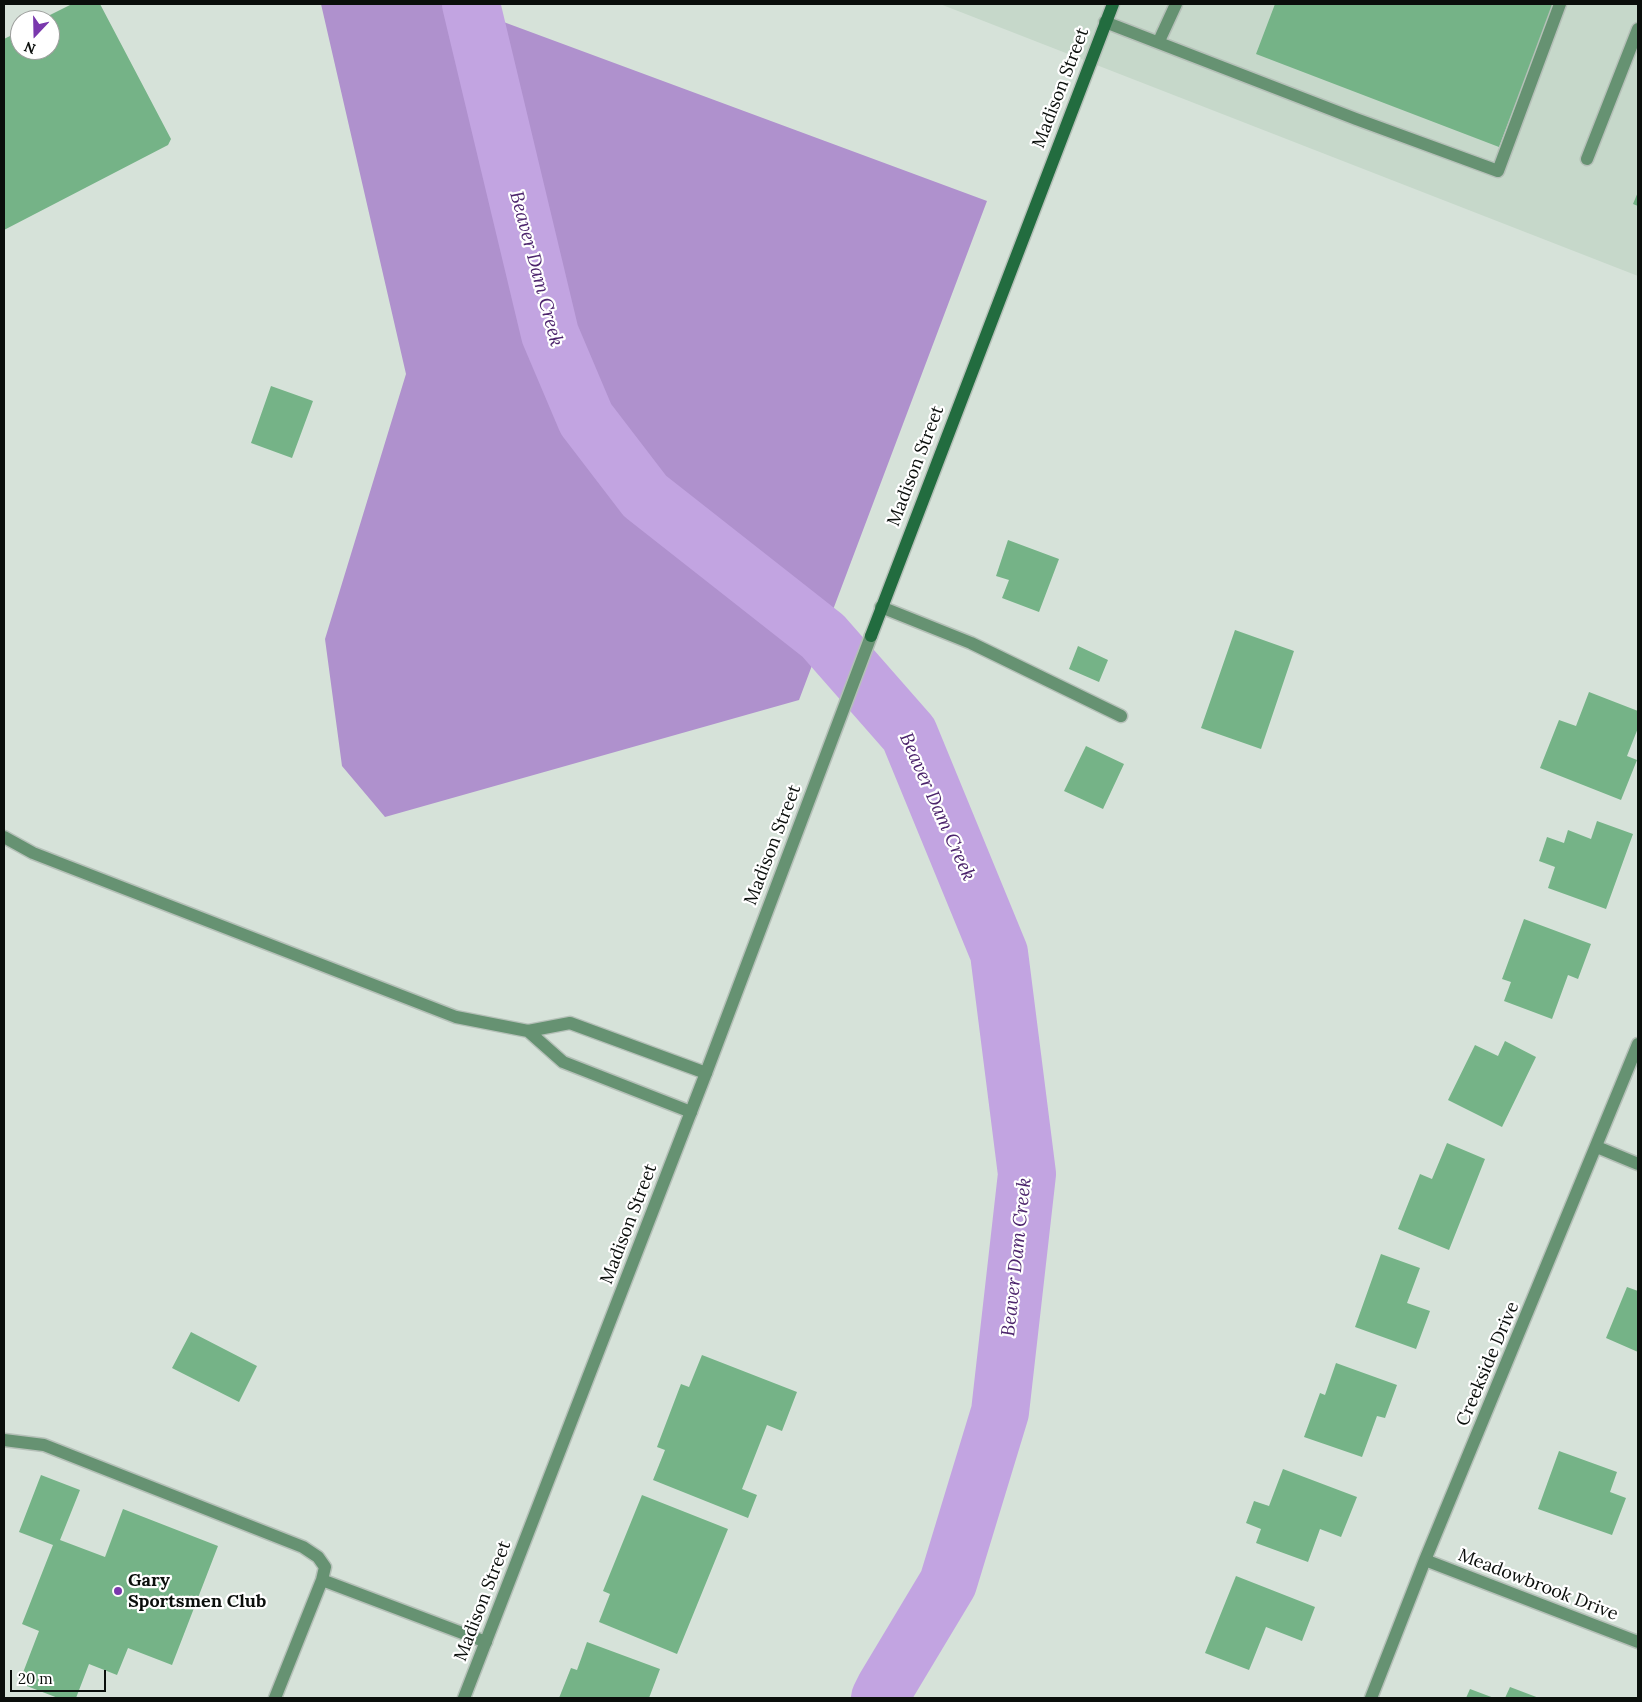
<!DOCTYPE html>
<html>
<head>
<meta charset="utf-8">
<style>
	body { margin:0 }
	#map { position:relative; width:1642px; height:1702px; overflow:hidden; background:#d6e2d9; font-family:Lora,serif }
	canvas { display:block }
	.frame { position:absolute; inset:0; border:5px solid #0a0e0b; pointer-events:none }
	.north { position:absolute; left:10px; top:10px; width:50px; height:50px; box-sizing:border-box; background:#fff; border:1px solid #9d9f9d; border-radius:50%; rotate:201deg; font-size:14px; font-weight:700; line-height:20px; text-align:center; color:#0a0e0b }
	.north::after { content:''; display:block; margin:auto; width:18px; height:22px; background:#7a38ad; clip-path:polygon(50% 0,100% 100%,50% 72%,0 100%) }
	.scale { position:absolute; left:10px; top:1670px; width:96px; height:22px; box-sizing:border-box; border:2px solid #0a0e0b; border-top:0; padding-left:6px; font-size:15px; line-height:18px; white-space:nowrap; color:#0a0e0b; -webkit-text-stroke:4px #fff; paint-order:stroke }
</style>
</head>
<body>
<div id="map">
<canvas width="1642" height="1702"></canvas>
<div class="frame"></div>
<div class="north">N</div>
<div class="scale">20 m</div>
</div>
<script>
const ctx = document.querySelector('canvas').getContext('2d');
ctx.lineJoin = 'round';
function fill(path, color) {
  ctx.fillStyle = color;
  ctx.fill(path, 'evenodd');
}
function shape(rows) {
  const path = new Path2D();
  for (const r of rows) {
    path.moveTo(r[0], r[1]);
    for (let i = 2; i < r.length; i += 2) path.lineTo(r[i], r[i + 1]);
  }
  return path;
}
function trace(path, color, width, dash) {
  ctx.strokeStyle = color;
  ctx.lineWidth = width;
  ctx.lineCap = dash ? 'butt' : 'round';
  ctx.setLineDash(dash || []);
  ctx.stroke(path);
}
function write(font, color, halo, rows, align = 'center') {
  ctx.font = font + ' Lora,serif';
  ctx.lineWidth = 4.5;
  ctx.setLineDash([]);
  ctx.textBaseline = 'middle';
  ctx.strokeStyle = halo;
  ctx.fillStyle = color;
  for (const [text, x, y, turn = 0] of rows) {
    ctx.save();
    ctx.translate(x, y);
    ctx.rotate((+turn || 0) * Math.PI / 180);
    ctx.textAlign = isNaN(turn) ? turn : align;
    if (halo) ctx.strokeText(text, 0, 0);
    ctx.fillText(text, 0, 0);
    ctx.restore();
  }
}
fill(shape([
	[940,4,1638,4,1638,276]
]), '#c6d8ca');
fill(shape([
	[321,4,455,4,987,201,799,700,385,817,342,766,325,639,406,374]
]), '#af91cd');
trace(shape([
	[471,4,550,334,586,419,645,496,823,636,909,734,999,953,1027,1174,1000,1412,948,1583,885,1688,880,1698]
]), '#c2a4e1', 58);
fill(shape([
	[72,4,100,4,171,139,168,145,4,230,4,39,20,31,20,50,50,50,50,20,40,20],
	[1275,4,1554,4,1499,147,1256,54],
	[1638,192,1638,206,1633,204],
	[271,386,313,401,292,458,251,443],
	[1008,540,1059,559,1039,612,1002,598,1009,580,996,576],
	[1235,630,1294,651,1261,749,1201,728],
	[1078,646,1108,660,1099,682,1069,669],
	[1589,692,1638,711,1638,728,1627,756,1637,760,1621,800,1540,768,1559,720,1576,726],
	[1086,746,1124,764,1103,809,1064,791],
	[1597,821,1633,834,1606,909,1548,888,1555,867,1539,861,1547,837,1564,843,1568,830,1591,839],
	[1524,919,1591,944,1578,979,1568,975,1552,1019,1504,1001,1511,982,1502,979],
	[1505,1041,1536,1057,1502,1127,1448,1100,1475,1045,1498,1056],
	[1447,1143,1485,1159,1449,1250,1398,1229,1420,1174,1432,1179],
	[1381,1254,1420,1268,1407,1303,1430,1311,1416,1349,1355,1327],
	[1627,1287,1638,1291,1638,1352,1606,1338],
	[191,1332,257,1366,239,1402,172,1368],
	[702,1355,797,1392,782,1431,767,1425,742,1489,757,1495,748,1518,653,1480,665,1450,657,1447,681,1384,689,1387],
	[1336,1363,1397,1385,1385,1418,1377,1416,1362,1457,1304,1437,1320,1393,1325,1395],
	[1559,1451,1617,1472,1610,1492,1626,1498,1612,1535,1538,1509],
	[1283,1469,1357,1497,1341,1537,1320,1529,1308,1562,1256,1543,1261,1529,1246,1523,1254,1501,1269,1506],
	[41,1475,80,1490,60,1540,105,1557,123,1509,218,1546,172,1665,128,1648,117,1675,89,1664,76,1698,58,1698,19,1683,39,1631,22,1624,53,1545,19,1532],
	[642,1495,728,1529,677,1654,599,1622,610,1594,603,1591],
	[1236,1576,1315,1607,1302,1641,1266,1627,1249,1670,1205,1653],
	[587,1642,660,1669,649,1698,559,1698,571,1668,577,1670],
	[1510,1687,1539,1698,1505,1698],
	[1470,1689,1494,1698,1466,1698]
]), '#75b387');
const lane = shape([
	[1105,22,1356,119,1498,171,1560,4],
	[1159,41,1176,4],
	[1587,159,1638,29],
	[881,607,971,643,1121,716],
	[4,837,33,853,456,1017,528,1031,570,1023,706,1073],
	[528,1031,563,1062,691,1112],
	[4,1440,44,1445,303,1547,318,1557,325,1567,322,1580],
	[275,1698,322,1580,486,1642]
]);
const street = shape([
	[1597,1147,1638,1164],
	[1425,1560,1638,1642],
	[464,1698,706,1073,871,636],
	[1371,1698,1425,1560,1638,1044]
]);
const secondary = shape([
	[871,636,1113,4]
]);
trace(lane, '#b5c0b8', 15);
trace(street, '#b5c0b8', 15);
trace(secondary, '#b5c0b8', 15);
trace(lane, '#669272', 12);
trace(street, '#669272', 12);
trace(secondary, '#226c3f', 12);
for (const [x, y, r, color] of [
	[118,1591,5,"#7a38ad"]
]) {
  const dot = new Path2D();
  dot.arc(x, y, r, 0, 2 * Math.PI);
  ctx.fillStyle = color;
  ctx.fill(dot);
  trace(dot, '#fff', 2);
}
write('18px', '#0a0e0b', '#fff', [
	["Madison Street",1061,88,-69],
	["Madison Street",916,466,-69],
	["Madison Street",773,845,-69],
	["Madison Street",629,1224,-69],
	["Creekside Drive",1488,1364,-67],
	["Meadowbrook Drive",1538,1585,21],
	["Madison Street",483,1601,-69]
]);
write('bold 18px', '#0a0e0b', '#fff', [
	["Gary",128,1581],
	["Sportsmen Club",128,1602]
], 'left');
write('italic 19px', '#4c246c', '#fff', [
	["Beaver Dam Creek",536,269,75],
	["Beaver Dam Creek",937,807,66],
	["Beaver Dam Creek",1017,1257,-84]
]);
</script>
</body>
</html>
